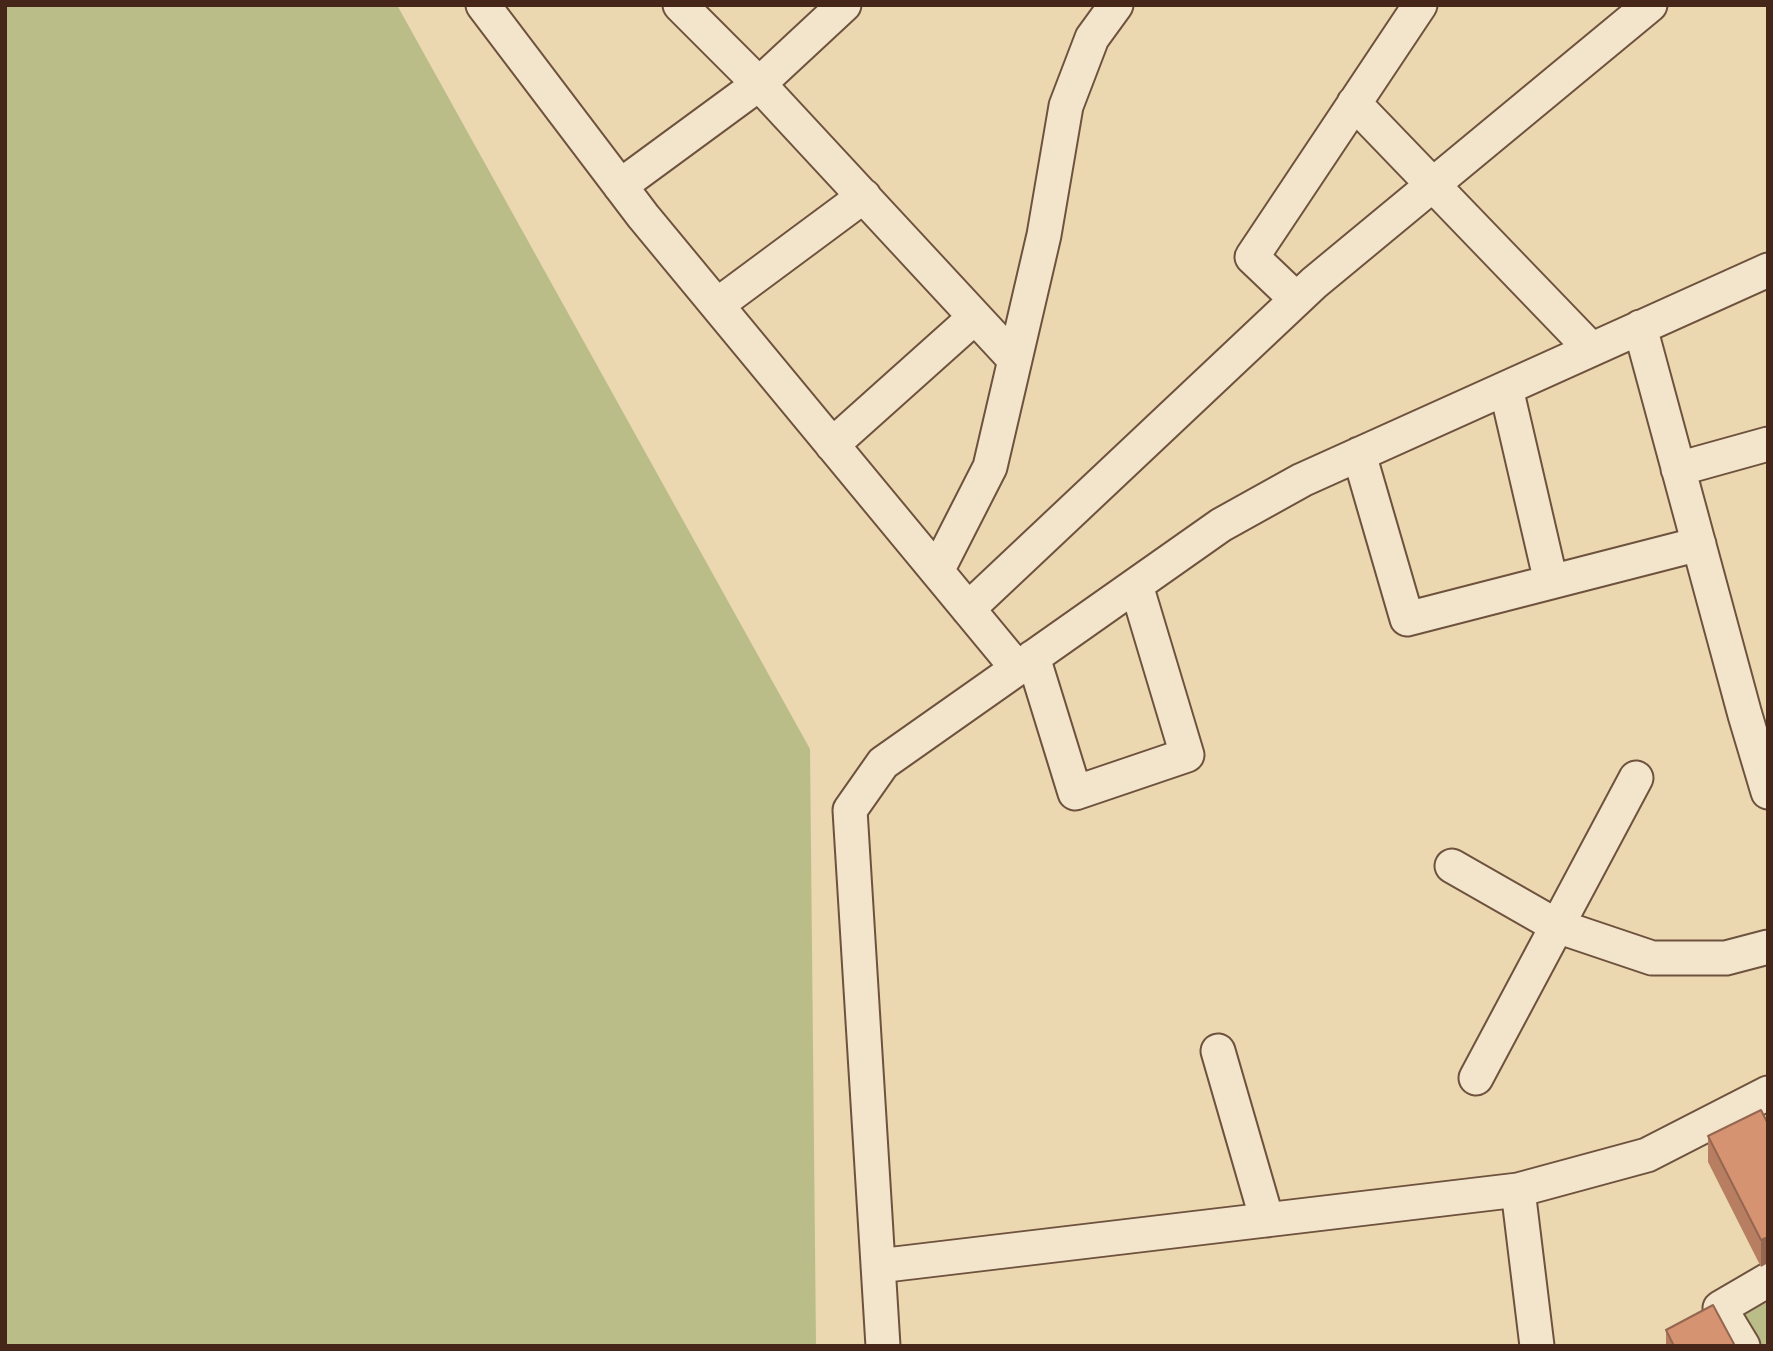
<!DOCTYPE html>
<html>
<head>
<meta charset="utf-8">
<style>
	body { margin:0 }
	#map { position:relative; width:1773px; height:1351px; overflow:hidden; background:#ebd7b0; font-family:"IM FELL Double Pica",serif }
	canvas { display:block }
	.frame { position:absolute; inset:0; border:7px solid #452618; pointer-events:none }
</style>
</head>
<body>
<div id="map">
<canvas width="1773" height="1351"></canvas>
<div class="frame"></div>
</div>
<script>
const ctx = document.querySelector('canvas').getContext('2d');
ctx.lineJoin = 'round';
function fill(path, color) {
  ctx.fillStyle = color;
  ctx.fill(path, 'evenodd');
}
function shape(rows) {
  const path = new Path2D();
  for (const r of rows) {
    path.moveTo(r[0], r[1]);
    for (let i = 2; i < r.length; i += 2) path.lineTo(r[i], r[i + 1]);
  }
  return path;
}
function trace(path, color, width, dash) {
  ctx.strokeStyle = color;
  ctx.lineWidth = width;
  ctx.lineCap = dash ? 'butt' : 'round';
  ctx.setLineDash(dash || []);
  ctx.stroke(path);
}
fill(shape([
	[5,5,397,5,810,749,816,1346,5,1346],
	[1768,1287,1768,1346,1751,1346,1729,1309]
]), '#bbbd88');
const minor = shape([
	[483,5,643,216,1017,668],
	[680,5,759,84,1015,360],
	[1354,103,1591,349],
	[620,186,759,84,844,5],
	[1296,299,1252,257,1420,5],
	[717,305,864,196],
	[1640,327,1745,715,1768,792],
	[1506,388,1551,582],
	[832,445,975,317],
	[1359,454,1407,619,1699,544],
	[1678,469,1768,444],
	[937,571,990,467,1044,235,1066,106,1092,38,1116,5],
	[968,609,1314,283,1650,5],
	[1033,657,1075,793,1187,755,1136,585],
	[1452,866,1557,926,1652,958,1726,958,1768,947],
	[1218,1051,1267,1220],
	[1476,1078,1636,778],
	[1518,1190,1537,1346],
	[878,1266,1518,1190,1647,1155,1768,1093],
	[883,1346,850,810,883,763,1221,525,1302,480,1768,270],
	[1743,1346,1720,1308,1768,1280]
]);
trace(minor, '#6e523e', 37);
trace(minor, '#f2e5cc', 33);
fill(shape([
	[1761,1110,1761,1267,1708,1162,1708,1136],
	[1666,1330,1734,1346,1666,1346]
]), '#b77e62');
fill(shape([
	[1768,1237,1768,1263,1761,1267,1761,1240]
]), '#956750');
const building = shape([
	[1761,1110,1768,1124,1768,1237,1761,1240,1708,1136,1761,1110],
	[1713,1305,1734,1344,1731,1346,1674,1346,1666,1330,1713,1305]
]);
fill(building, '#d59372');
trace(building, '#956750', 2);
</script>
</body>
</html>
